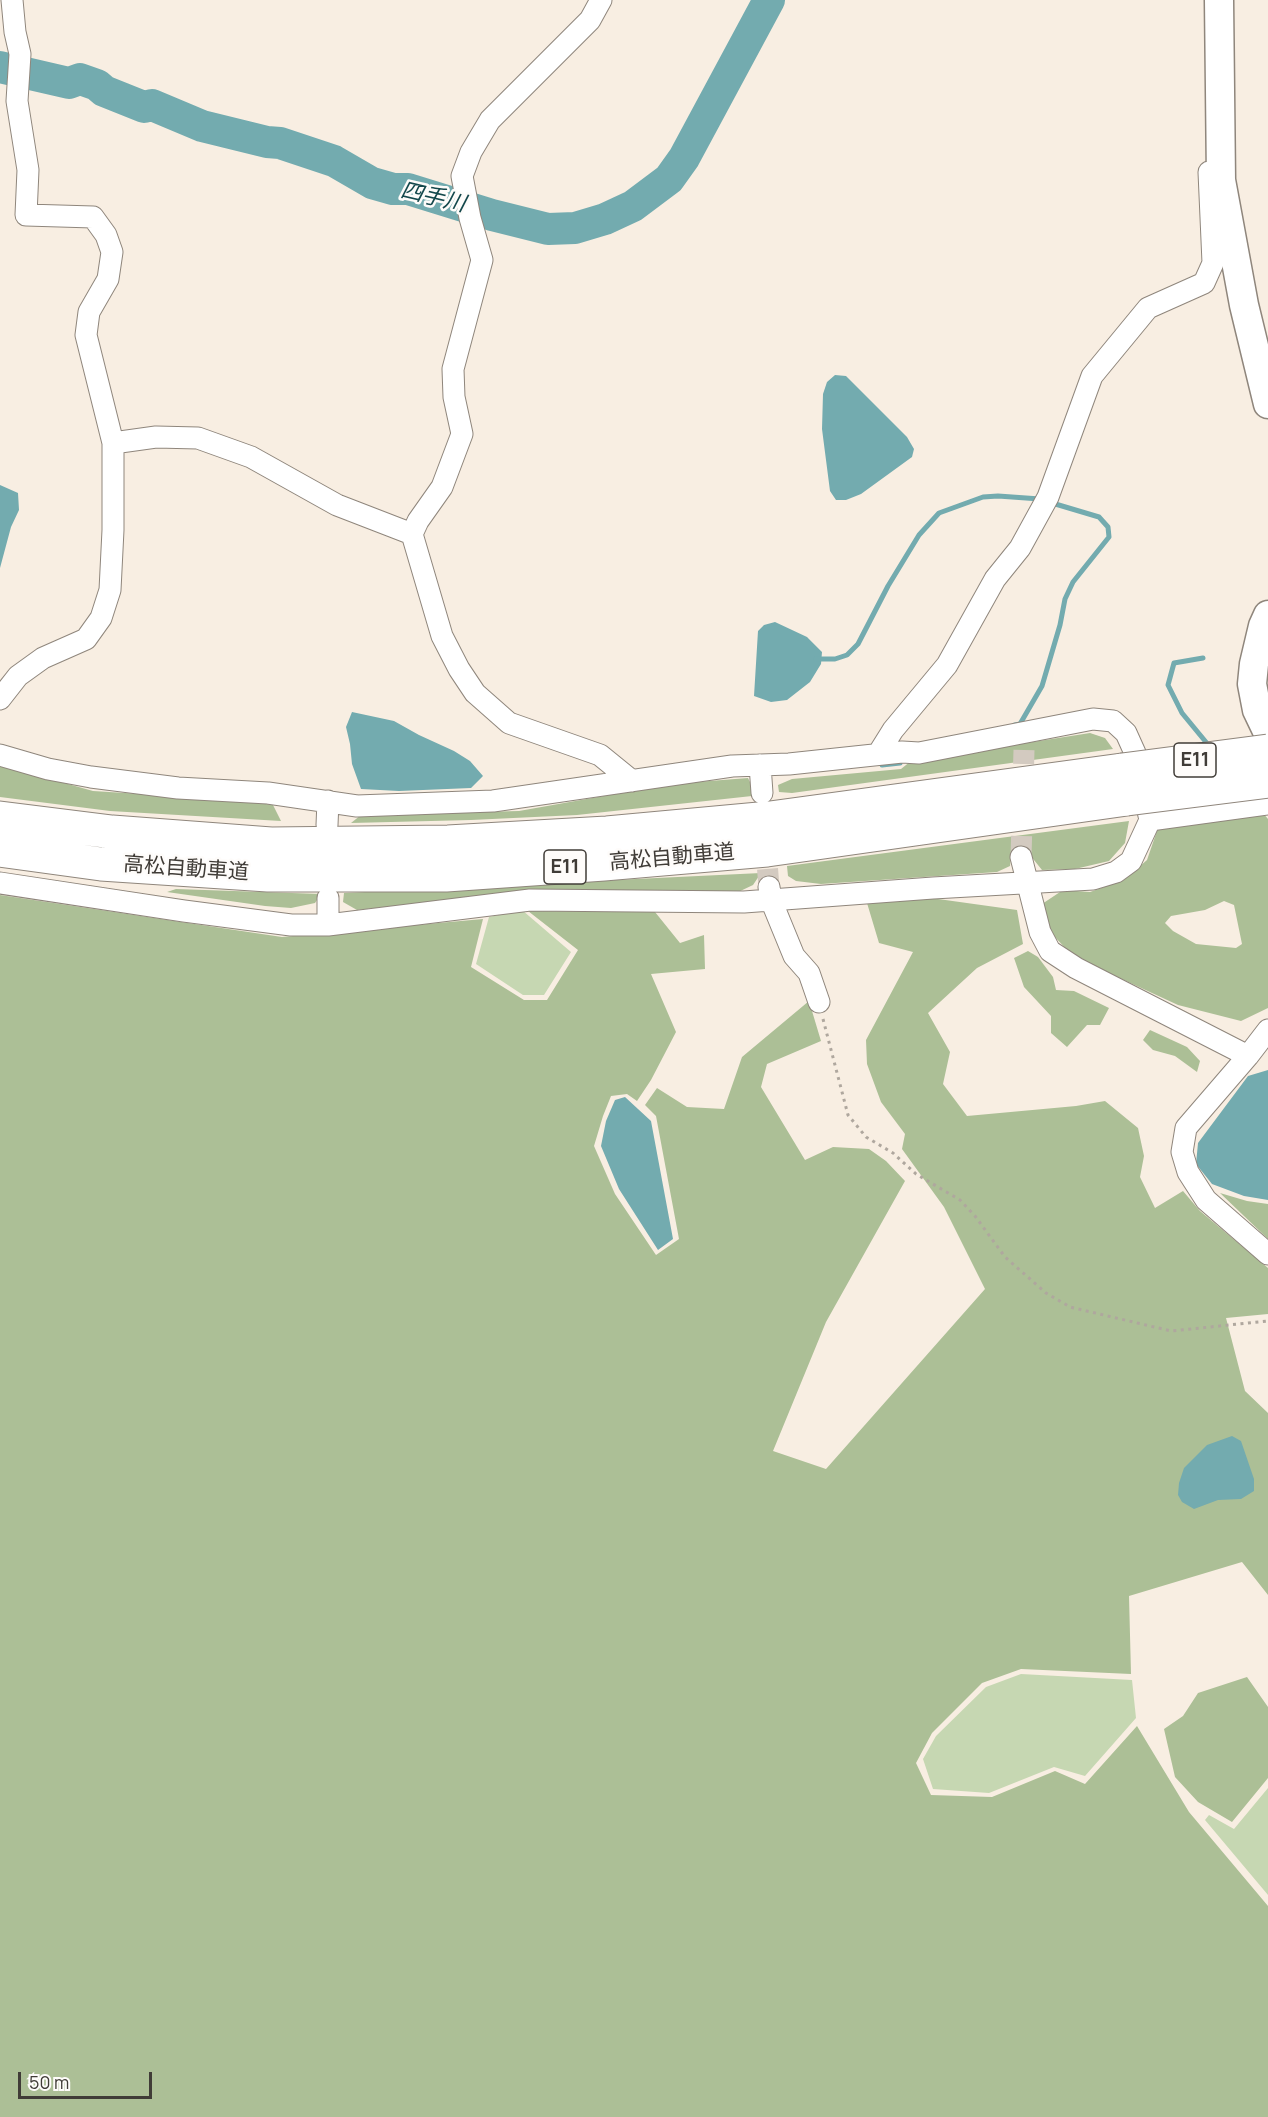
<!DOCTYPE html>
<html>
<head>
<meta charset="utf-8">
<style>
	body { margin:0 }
	#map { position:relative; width:1268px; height:2117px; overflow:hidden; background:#f8eee2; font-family:Manrope,sans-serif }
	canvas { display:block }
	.scale { position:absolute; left:18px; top:2072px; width:134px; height:27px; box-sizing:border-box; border:3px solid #403c37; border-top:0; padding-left:8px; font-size:18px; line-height:21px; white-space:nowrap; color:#403c37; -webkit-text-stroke:4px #fefcfa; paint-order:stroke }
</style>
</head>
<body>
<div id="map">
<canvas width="1268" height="2117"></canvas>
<div class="scale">50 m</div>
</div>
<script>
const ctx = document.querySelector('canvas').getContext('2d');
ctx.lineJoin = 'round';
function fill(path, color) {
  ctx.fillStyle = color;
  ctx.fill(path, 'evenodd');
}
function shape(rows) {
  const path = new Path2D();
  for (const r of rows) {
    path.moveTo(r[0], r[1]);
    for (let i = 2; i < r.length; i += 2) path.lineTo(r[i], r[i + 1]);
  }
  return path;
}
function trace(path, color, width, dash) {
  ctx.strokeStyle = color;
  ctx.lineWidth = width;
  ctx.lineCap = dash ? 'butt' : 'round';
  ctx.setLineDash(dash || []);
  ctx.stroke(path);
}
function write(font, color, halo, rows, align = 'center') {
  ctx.font = font + ' Manrope,"Noto Sans JP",sans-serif';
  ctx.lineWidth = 5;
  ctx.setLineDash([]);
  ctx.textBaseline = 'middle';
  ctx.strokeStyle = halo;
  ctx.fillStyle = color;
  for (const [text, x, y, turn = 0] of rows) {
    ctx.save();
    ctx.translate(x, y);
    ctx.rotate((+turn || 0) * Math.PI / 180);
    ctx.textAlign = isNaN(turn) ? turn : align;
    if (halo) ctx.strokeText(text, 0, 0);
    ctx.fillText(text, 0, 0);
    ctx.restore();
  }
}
fill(shape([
	[522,910,571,952,544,995,523,995,476,964,489,917],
	[1021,1674,1132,1680,1136,1718,1085,1776,1054,1767,989,1793,933,1789,923,1759,936,1736,986,1687],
	[1268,1788,1268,1895,1205,1820,1209,1815,1234,1829]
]), '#c6d7b2');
fill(shape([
	[1090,733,1105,738,1113,749,792,793,779,792,778,785,792,779,901,769,911,761],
	[0,765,93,791,237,800,273,805,281,821,110,811,0,797],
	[748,778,753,788,752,796,577,815,471,820,351,823,361,815,519,811,671,784],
	[1263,813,1268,819,1268,1008,1241,1021,1178,1005,1074,957,1049,931,1042,904,1063,890,1090,892,1124,880,1147,860,1159,825],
	[1224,901,1234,905,1242,944,1236,948,1196,944,1173,931,1165,923,1171,916,1205,910],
	[1129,821,1125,843,1109,861,1075,869,1042,870,1030,855,1011,856,1010,866,997,872,821,884,796,881,788,876,787,866],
	[761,873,753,885,734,894,608,890,519,893,357,910,343,902,344,893],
	[176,889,321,894,315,903,291,908,265,906,167,892],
	[0,895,282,937,483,919,471,967,524,1000,547,1000,578,950,528,911,655,912,680,943,704,935,705,969,651,974,676,1032,651,1080,637,1101,627,1094,611,1096,603,1116,594,1146,615,1194,656,1255,679,1239,656,1116,645,1105,657,1088,687,1107,724,1109,742,1057,809,1001,821,1041,767,1064,761,1087,805,1160,833,1147,869,1149,886,1161,905,1181,826,1322,773,1451,826,1469,985,1289,944,1207,902,1149,905,1134,881,1102,867,1064,866,1040,913,952,879,943,867,903,931,898,1017,910,1023,944,977,968,928,1013,950,1052,943,1084,967,1116,1076,1106,1105,1101,1138,1128,1144,1156,1140,1177,1155,1208,1183,1191,1200,1211,1268,1268,1268,1314,1226,1318,1245,1391,1268,1413,1268,1595,1242,1562,1129,1596,1131,1674,1021,1669,982,1683,932,1733,916,1763,931,1795,992,1797,1055,1771,1085,1784,1137,1726,1189,1812,1268,1906,1268,2117,0,2117],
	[1028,951,1038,957,1053,977,1056,990,1074,991,1109,1008,1100,1025,1087,1025,1067,1047,1051,1033,1051,1016,1024,987,1014,958],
	[1150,1030,1187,1047,1200,1061,1197,1072,1175,1056,1153,1050,1143,1040],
	[1220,1193,1247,1201,1268,1204,1268,1239],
	[1247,1677,1268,1707,1268,1778,1232,1822,1198,1802,1175,1777,1164,1729,1183,1716,1198,1693]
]), '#acbf96');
fill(shape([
	[835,375,846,376,907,437,914,449,912,457,861,494,846,500,836,500,830,491,822,429,823,394,827,382],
	[0,485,18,493,19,510,11,527,0,568],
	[775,622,807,637,822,652,821,664,810,682,787,700,771,702,754,696,758,631,764,625],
	[352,712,394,721,419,735,454,751,470,761,483,776,471,788,399,791,361,789,352,764,350,744,346,727],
	[1268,1070,1268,1200,1244,1196,1212,1184,1196,1164,1198,1143,1248,1076],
	[625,1097,651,1121,673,1239,658,1250,619,1189,601,1146,606,1121,615,1100],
	[1232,1436,1241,1441,1254,1479,1254,1491,1241,1499,1218,1500,1194,1509,1182,1502,1178,1495,1179,1483,1184,1468,1207,1445]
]), '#73abaf');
trace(shape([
	[1203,658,1174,663,1168,685,1182,713,1210,747],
	[816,659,835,659,847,655,858,644,888,586,919,535,939,513,983,497,998,496,1040,499],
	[1015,725,1020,724,1042,686,1060,625,1065,599,1073,582,1109,537,1108,527,1099,517,1052,503],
	[882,765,900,763]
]), '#73abaf', 5);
trace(shape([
	[0,67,69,83,80,79,97,85,104,91,144,107,152,105,202,126,267,142,280,143,334,161,372,183,393,189,408,189,492,215,548,229,575,228,605,219,633,206,669,179,684,158,769,0]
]), '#73abaf', 32);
trace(shape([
	[765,838,769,887],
	[1021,857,1024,750]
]), '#d3cac0', 21, [21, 10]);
const street = shape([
	[601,0,590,20,490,120,471,152,462,176,470,218,482,260,453,369,454,397,462,434,442,487,418,521,412,534,442,636,459,669,475,693,509,723,600,755,632,781],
	[113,443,156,437,198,438,251,457,337,505,412,534],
	[0,699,18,676,43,658,86,639,101,618,110,590,113,530,113,443,86,335,89,312,108,279,112,252,106,235,93,217,26,215,28,170,17,101,20,54,15,32,12,0],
	[878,754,893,730,947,665,995,579,1020,548,1048,497,1092,376,1148,308,1204,283,1213,263,1209,172],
	[0,755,48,769,91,777,178,788,268,793,357,806,493,801,732,766,789,764,902,752,919,753,1093,719,1113,721,1126,733,1135,753,1150,820,1131,861,1116,872,1093,879,933,888,744,902,530,900,328,925,291,925,184,911,0,883],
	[760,765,762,793],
	[1150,820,1268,804],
	[327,825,328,801],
	[1021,857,1040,932,1050,951,1076,968,1248,1056],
	[769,887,771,900,794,956,809,973,819,1002],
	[328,898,328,925],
	[1268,1030,1248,1056,1186,1128,1182,1152,1188,1172,1206,1200,1268,1254]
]);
const secondary = shape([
	[1219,0,1221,180,1244,305,1268,404],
	[1268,615,1263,626,1254,664,1252,684,1257,710,1268,733]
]);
const highway = shape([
	[0,818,112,832,271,844,448,842,607,833,770,818,1122,770],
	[0,850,101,864,268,875,446,875,604,864,767,850,1127,799]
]);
trace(street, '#8f867c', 23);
trace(secondary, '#8f867c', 31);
trace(highway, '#8f867c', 35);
trace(shape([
	[823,1019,848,1115,866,1137,893,1153,916,1174,960,1200,975,1216,1005,1257,1046,1293,1070,1307,1171,1331,1268,1321]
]), '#afa79e', 3, [3, 4.5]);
trace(street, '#fff', 21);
trace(secondary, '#fff', 28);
trace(highway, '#fff', 33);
const highwayBridge = shape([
	[1122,770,1268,751],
	[1127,799,1268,781]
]);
trace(highwayBridge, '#8f867c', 35, []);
trace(highwayBridge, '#fff', 33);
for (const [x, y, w] of [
	[1195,760,42],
	[565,867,42]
]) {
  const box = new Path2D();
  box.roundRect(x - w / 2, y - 17, w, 34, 4.5);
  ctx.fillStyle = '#fefcfa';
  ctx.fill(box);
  trace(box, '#403c37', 1.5);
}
write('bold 20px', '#403c37', null, [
	["E11",1195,760],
	["E11",565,867]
]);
write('21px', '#403c37', '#fefcfa', [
	["高松自動車道",672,858,-5],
	["高松自動車道",186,869,4]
]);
write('italic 22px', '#14484c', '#fefcfa', [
	["四手川",433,198,13]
]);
</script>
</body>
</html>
